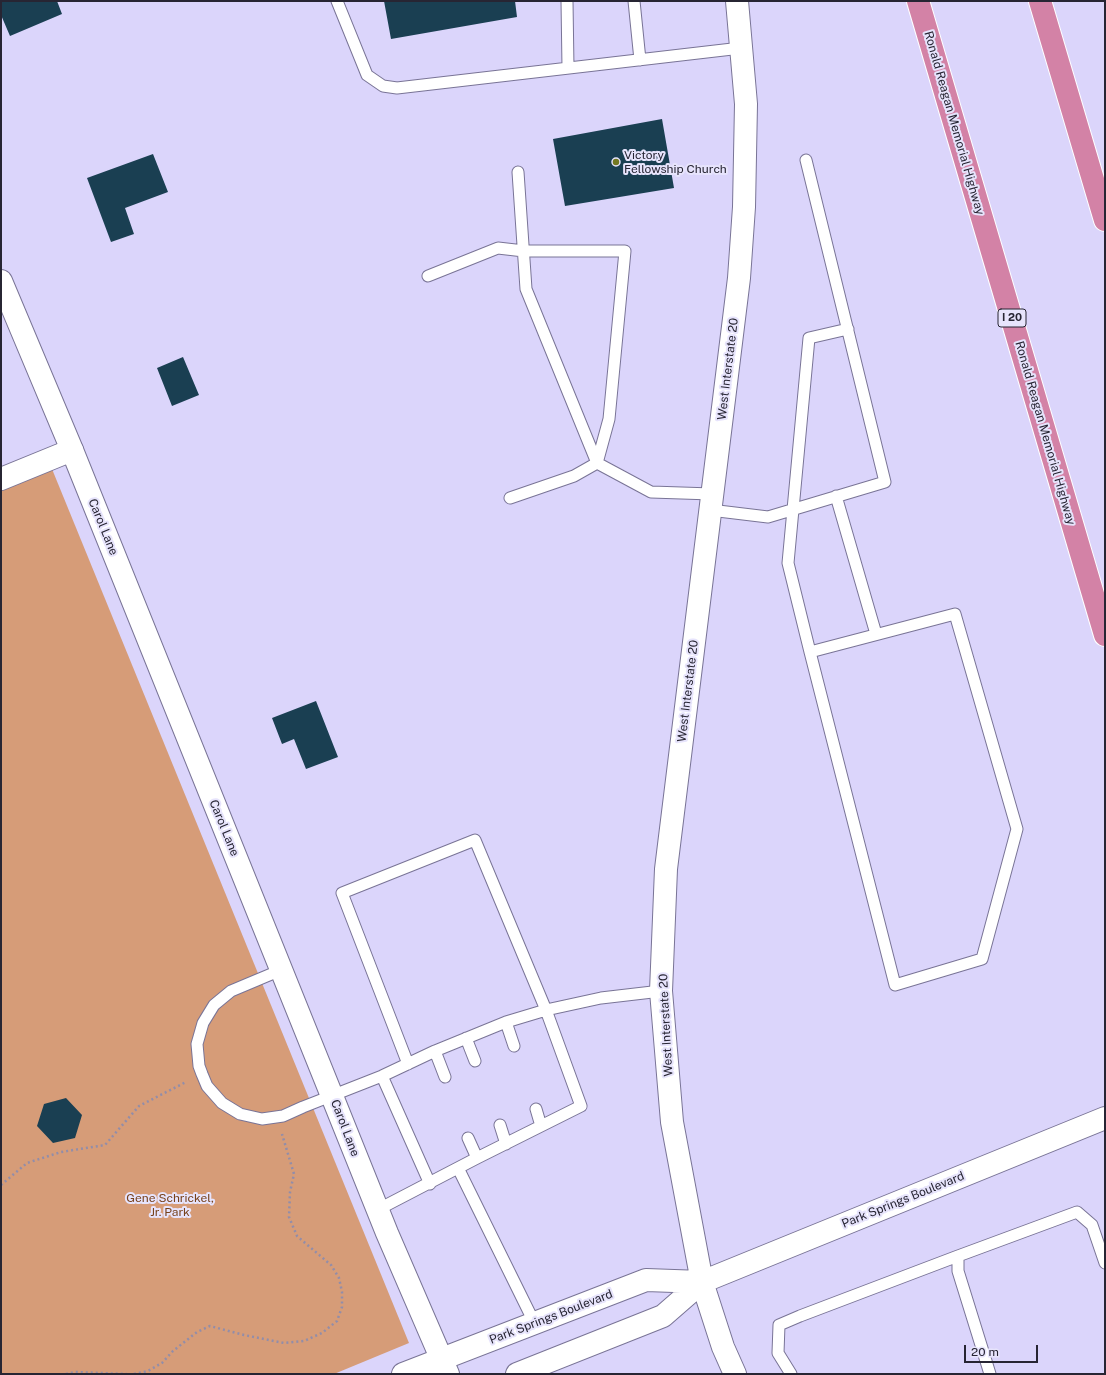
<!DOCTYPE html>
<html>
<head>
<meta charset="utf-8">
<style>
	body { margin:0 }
	#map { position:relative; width:1106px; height:1375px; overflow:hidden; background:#dbd5fb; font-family:"Public Sans",sans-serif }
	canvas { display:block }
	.frame { position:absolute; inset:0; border:2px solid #272533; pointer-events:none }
	.scale { position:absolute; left:964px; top:1345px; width:74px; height:18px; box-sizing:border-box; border:2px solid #272533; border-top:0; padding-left:5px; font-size:12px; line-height:14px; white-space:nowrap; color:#272533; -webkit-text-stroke:3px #e7e4fc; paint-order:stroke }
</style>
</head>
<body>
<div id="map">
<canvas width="1106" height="1375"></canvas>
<div class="frame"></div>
<div class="scale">20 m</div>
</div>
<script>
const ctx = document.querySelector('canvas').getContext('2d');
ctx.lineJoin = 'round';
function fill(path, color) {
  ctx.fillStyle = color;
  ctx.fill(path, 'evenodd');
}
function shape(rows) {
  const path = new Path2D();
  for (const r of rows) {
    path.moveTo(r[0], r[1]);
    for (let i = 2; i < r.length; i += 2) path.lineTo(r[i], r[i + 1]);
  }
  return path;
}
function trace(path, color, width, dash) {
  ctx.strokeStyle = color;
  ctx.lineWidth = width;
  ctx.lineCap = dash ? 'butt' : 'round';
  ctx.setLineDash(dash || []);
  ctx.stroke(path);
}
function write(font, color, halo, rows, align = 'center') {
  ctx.font = font + ' "Public Sans",sans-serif';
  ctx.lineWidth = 4;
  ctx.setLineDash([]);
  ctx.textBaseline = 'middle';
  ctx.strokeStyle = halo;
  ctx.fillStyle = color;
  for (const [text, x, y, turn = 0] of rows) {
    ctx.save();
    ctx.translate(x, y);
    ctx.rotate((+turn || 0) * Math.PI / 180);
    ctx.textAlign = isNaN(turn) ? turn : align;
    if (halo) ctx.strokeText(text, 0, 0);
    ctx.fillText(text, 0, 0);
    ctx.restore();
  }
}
fill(shape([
	[52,469,409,1343,334,1374,1,1374,1,490]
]), '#d69c78');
fill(shape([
	[1,1,57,1,62,14,10,36,1,15],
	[384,1,515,1,517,17,391,39],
	[662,119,674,188,565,206,553,139],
	[153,154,168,192,125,208,134,234,111,242,87,178],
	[183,357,199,395,172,406,157,368],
	[316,701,338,757,306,769,294,739,282,744,272,718],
	[66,1098,82,1115,75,1138,53,1143,37,1126,44,1104]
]), '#1a3f52');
const service = shape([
	[337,1,367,75,383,86,397,88,741,48],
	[567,1,568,68],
	[634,1,640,60],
	[518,172,526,289,597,463,651,492,712,494],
	[428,276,498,248,524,251,625,251,609,419,597,463,574,476,510,498],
	[836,496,876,634],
	[710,510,768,517,885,482,806,160],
	[810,652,955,614,1017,829,982,959,895,985,810,652,788,563,809,338,848,329],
	[281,970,231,991,214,1005,203,1023,197,1044,199,1066,202,1074,207,1086,222,1103,240,1114,262,1119,283,1116,303,1107,382,1076,435,1051,506,1022,546,1010,601,998,661,991],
	[506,1022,514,1046],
	[466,1038,475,1061],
	[435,1051,445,1077],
	[382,1076,430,1184],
	[536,1109,541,1126],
	[500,1125,506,1144],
	[468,1138,477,1158],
	[458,1168,535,1324],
	[377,1210,477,1158,581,1106,546,1010,475,840,342,893,408,1064],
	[791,1374,778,1353,779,1325,800,1316,958,1256],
	[990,1374,958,1271,958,1256,1077,1212,1092,1225,1105,1263]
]);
const minor = shape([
	[1,479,72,450]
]);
const tertiary = shape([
	[1,281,72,450,332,1096,387,1233,448,1374]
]);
const secondary = shape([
	[403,1374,646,1280,702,1282],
	[517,1374,663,1316,702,1282,1105,1118],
	[735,1374,723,1347,702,1282,672,1122,661,991,666,869,739,278,744,207,746,104,737,1]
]);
const motorway = shape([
	[918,1,1105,635],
	[1040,1,1105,220]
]);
trace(service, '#797496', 13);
trace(minor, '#797496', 24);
trace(tertiary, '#797496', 24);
trace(secondary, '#797496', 24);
trace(motorway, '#fff', 24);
trace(shape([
	[1,1185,27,1163,61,1152,105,1145,139,1106,186,1082],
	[66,1374,75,1372,127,1374],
	[134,1374,148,1371,162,1363,173,1351,197,1332,210,1326,244,1335,284,1343,304,1341,322,1333,337,1321,342,1307,342,1292,339,1278,331,1265,297,1236,289,1217,290,1192,294,1174,282,1134]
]), '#928da9', 2.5, [2, 3]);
trace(service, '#fff', 11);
trace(minor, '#fff', 22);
trace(tertiary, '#fff', 22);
trace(secondary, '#fff', 22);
trace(motorway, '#d382a6', 22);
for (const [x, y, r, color] of [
	[616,162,4,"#747922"]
]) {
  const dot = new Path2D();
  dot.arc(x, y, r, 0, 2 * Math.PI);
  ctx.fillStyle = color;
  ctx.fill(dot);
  trace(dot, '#e7e4fc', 1.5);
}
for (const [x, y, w] of [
	[1012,318,28]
]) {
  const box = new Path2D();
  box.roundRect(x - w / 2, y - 9, w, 18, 3);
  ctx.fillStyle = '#e7e4fc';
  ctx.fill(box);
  trace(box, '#272533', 1);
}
write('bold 11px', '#272533', null, [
	["I 20",1012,318]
]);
write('12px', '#272533', '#e7e4fc', [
	["Ronald Reagan Memorial Highway",954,123,74],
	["West Interstate 20",728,369,-83],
	["Ronald Reagan Memorial Highway",1045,433,74],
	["Carol Lane",103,527,68],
	["West Interstate 20",688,691,-83],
	["Carol Lane",224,828,68],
	["West Interstate 20",666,1025,-93],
	["Carol Lane",345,1128,69],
	["Park Springs Boulevard",903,1200,-22],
	["Park Springs Boulevard",551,1317,-21]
]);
write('12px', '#272533', '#e7e4fc', [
	["Victory",624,155],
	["Fellowship Church",624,169]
], 'left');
write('12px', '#77411b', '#e7e4fc', [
	["Gene Schrickel,",170,1198],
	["Jr. Park",170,1212]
]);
</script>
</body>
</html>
